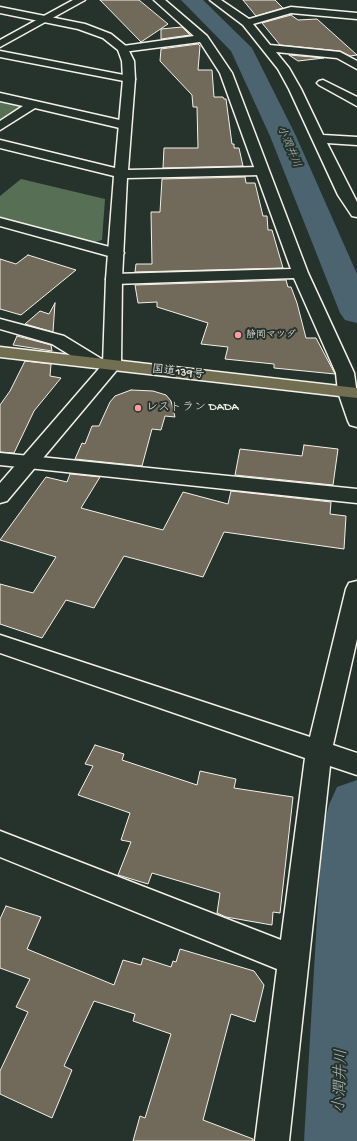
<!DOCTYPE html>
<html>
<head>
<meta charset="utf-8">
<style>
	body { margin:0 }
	canvas { display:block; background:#26332d }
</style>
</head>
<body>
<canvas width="357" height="1141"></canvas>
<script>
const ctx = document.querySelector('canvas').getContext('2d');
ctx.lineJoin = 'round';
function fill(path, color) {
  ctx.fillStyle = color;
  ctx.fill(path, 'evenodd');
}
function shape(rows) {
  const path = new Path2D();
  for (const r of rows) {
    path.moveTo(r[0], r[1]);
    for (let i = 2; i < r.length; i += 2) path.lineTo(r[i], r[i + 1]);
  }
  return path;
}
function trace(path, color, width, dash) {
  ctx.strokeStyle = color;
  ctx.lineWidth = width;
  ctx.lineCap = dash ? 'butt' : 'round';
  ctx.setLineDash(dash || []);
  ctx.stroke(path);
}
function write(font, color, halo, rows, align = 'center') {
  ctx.font = font + ' "Gochi Hand","Klee One",sans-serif';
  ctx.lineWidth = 4;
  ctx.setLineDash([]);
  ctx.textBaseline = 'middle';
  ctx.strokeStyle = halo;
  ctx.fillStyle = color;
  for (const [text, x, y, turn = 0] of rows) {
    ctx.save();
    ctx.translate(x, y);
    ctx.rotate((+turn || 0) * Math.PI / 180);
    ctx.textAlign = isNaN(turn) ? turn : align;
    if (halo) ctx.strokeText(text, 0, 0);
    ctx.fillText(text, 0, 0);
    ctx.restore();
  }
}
fill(shape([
	[0,102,22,106,0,120],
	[21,179,105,199,102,240,92,243,0,218,0,196]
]), '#577055');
fill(shape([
	[181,0,203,0,252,48,296,136,357,274,357,323,345,320,340,313,270,136,231,51,181,0],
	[357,780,357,1141,304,1141,322,833,329,805,337,787,357,780]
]), '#4b6470');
const building = shape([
	[100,0,139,0,168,24,141,42,100,0],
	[243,0,275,0,283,8,256,16,243,0],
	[291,15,298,20,317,19,357,55,350,56,340,51,280,45,262,23,291,15],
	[182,27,190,35,161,39,161,29,182,27],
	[198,44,200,46,198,70,212,70,214,97,223,97,224,99,226,99,232,144,234,144,234,148,239,148,243,166,163,168,164,148,198,148,197,107,193,107,192,95,160,61,161,49,198,44],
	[289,55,324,58,298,61,289,55],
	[245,177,246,183,255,183,263,216,267,216,268,230,272,230,283,268,135,272,136,264,152,264,151,212,160,212,162,179,245,177],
	[28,255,76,270,21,315,0,309,0,259,16,264,28,255],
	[286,280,288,287,291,287,297,303,306,338,316,338,335,374,274,368,274,364,225,359,228,347,201,344,208,323,157,307,157,302,138,303,135,285,286,280],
	[55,303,53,332,25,324,40,311,49,314,55,303],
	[17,336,51,345,52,351,13,345,17,336],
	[25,361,51,364,50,376,61,378,34,411,14,453,0,452,0,405,10,391,25,361],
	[131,390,153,391,166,395,171,401,175,417,165,416,161,430,152,429,142,466,75,459,82,443,85,444,92,426,99,426,110,402,115,396,131,390],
	[304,445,338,449,333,485,235,475,240,449,302,456,304,445],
	[70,474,100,477,81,508,163,530,183,492,228,504,231,491,331,502,330,514,346,516,344,549,224,532,203,577,124,556,94,608,66,600,42,638,0,624,0,584,33,593,56,557,0,540,46,477,67,482,70,474],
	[95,745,124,754,122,760,197,785,200,771,236,779,234,788,293,797,280,913,273,912,272,925,226,917,217,913,220,893,152,873,148,884,118,875,131,842,121,840,130,813,78,795,93,766,85,764,95,745],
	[6,906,41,917,27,949,114,985,123,960,141,965,143,958,171,967,173,961,176,962,180,949,254,971,264,985,255,1022,231,1014,203,1120,253,1139,253,1141,133,1141,140,1116,145,1118,171,1034,133,1021,135,1014,94,1001,64,1066,72,1070,52,1118,0,1094,0,1071,28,1012,16,1007,30,979,0,968,0,919,6,906]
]);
fill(building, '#716959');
trace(building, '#f4f1e8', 1);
const street = shape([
	[73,0,85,0,0,47,0,40,73,0],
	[154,0,165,0,207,36,232,73,308,273,354,373,357,395,357,427,350,425,348,421,338,392,336,373,294,278,114,284,108,282,106,279,108,276,114,274,291,269,220,73,200,42,123,52,118,49,123,46,194,36,154,0],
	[210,0,221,0,249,19,291,7,357,13,357,19,291,13,253,24,270,45,340,52,357,61,357,69,337,58,276,52,289,68,301,89,323,135,357,137,357,145,327,143,357,202,357,217,352,216,338,195,289,89,278,69,243,25,210,0],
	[0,51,129,76,135,79,129,82,0,57,0,51],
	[323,80,357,97,357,106,319,85,317,83,319,81,323,80],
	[0,93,124,121,130,125,124,129,35,108,0,130,0,121,23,106,0,101,0,93],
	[0,218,121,250,124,253,121,256,116,258,0,226,0,218],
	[0,319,64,336,100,358,103,362,100,366,94,367,88,366,52,344,0,329,0,319],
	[0,453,357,489,357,503,0,465,0,453],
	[357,581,357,639,333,745,357,753,357,775,330,766,289,1141,255,1141,277,969,0,857,0,831,281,940,305,758,0,653,0,635,310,737,346,589,349,583,357,581]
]);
const secondary = shape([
	[0,7,85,24,111,34,127,47,134,61,135,79,128,170,261,167,266,168,268,171,266,174,261,175,127,178,122,279,121,365,7,501,0,503,0,483,103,364,106,279,114,176,0,148,0,140,115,168,123,79,122,61,118,50,103,38,78,29,0,13,0,7]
]);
const highway = shape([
	[0,347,357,388,357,398,0,357,0,347]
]);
trace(street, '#f4f1e8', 3);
trace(secondary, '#f4f1e8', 3);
trace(highway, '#f4f1e8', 3);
fill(street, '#26332d');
fill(secondary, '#26332d');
fill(highway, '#726e52');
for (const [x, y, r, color] of [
	[238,335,4,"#ff9aa2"],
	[138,408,4,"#ff9aa2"]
]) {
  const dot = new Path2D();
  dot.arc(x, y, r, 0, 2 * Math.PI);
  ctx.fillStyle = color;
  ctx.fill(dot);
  trace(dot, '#26332d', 1.5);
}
write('10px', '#f4f1e8', '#26332d', [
	["静岡マツダ",246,335]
], 'left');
write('italic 11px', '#b0b9b8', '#26332d', [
	["小潤井川",288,147,67]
]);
write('12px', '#f4f1e8', '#26332d', [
	["国道139号",178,373,6]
]);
write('12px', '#f4f1e8', '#26332d', [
	["レストラン DADA",146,408]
], 'left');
write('italic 16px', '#b0b9b8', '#26332d', [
	["小潤井川",342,1081,-88]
]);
</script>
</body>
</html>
